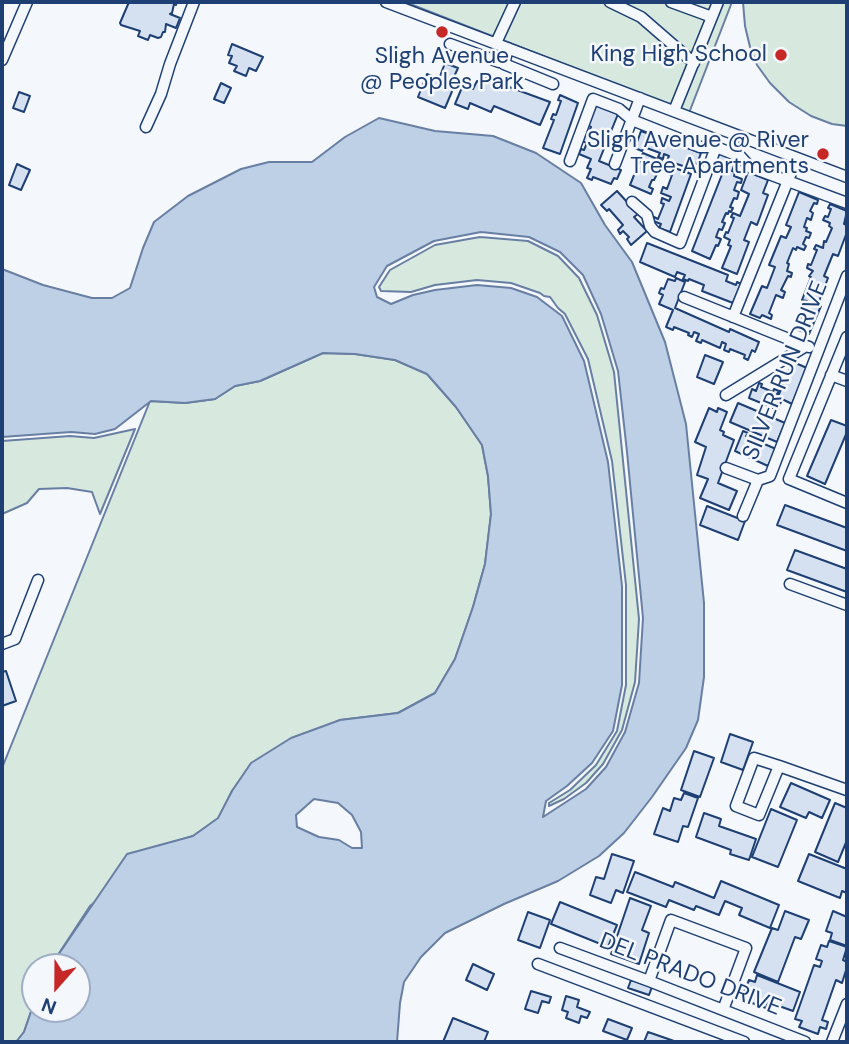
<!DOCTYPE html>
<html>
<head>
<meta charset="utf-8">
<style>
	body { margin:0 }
	#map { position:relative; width:849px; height:1044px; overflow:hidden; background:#f4f7fb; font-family:"DM Sans",sans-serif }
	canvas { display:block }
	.frame { position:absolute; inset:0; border:4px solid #1d3f73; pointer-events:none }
	.north { position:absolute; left:21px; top:953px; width:70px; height:70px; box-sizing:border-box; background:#f4f7fb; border:2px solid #9eadc5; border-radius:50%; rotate:201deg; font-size:19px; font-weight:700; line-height:28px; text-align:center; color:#1d3f73 }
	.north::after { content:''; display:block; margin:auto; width:24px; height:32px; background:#c62828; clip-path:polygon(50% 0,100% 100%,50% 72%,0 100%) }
</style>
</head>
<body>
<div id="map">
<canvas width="849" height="1044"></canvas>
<div class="frame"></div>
<div class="north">N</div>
</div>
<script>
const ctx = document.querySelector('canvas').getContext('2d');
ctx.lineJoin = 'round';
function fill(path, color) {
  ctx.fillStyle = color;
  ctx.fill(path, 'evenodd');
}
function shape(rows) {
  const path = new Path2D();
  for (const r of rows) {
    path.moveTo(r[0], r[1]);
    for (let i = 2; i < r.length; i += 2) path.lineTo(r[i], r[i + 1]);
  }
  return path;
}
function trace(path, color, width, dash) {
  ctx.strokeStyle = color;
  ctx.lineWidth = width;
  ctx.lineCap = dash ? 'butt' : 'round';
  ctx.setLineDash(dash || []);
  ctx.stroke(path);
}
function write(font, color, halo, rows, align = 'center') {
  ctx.font = font + ' "DM Sans",sans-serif';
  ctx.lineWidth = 5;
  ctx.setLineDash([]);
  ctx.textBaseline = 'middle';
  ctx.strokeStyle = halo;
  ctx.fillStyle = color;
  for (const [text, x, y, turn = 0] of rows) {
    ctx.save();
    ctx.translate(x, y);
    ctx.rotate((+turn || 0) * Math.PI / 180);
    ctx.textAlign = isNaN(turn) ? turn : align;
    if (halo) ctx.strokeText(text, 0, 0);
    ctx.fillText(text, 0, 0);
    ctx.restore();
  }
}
const green = shape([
	[405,2,732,2,689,113,405,2],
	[743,2,847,2,847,126,832,124,811,116,789,102,770,83,757,65,750,47,745,26,743,2],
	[480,237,528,241,558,256,579,278,597,315,614,372,639,619,635,682,622,730,603,764,586,783,564,799,549,806,549,803,570,790,596,765,617,731,626,685,626,585,612,461,588,359,565,314,558,308,550,297,544,296,540,293,511,283,477,280,435,285,411,292,381,291,379,287,390,270,435,245,480,237],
	[323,353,355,354,395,360,427,374,456,407,482,445,488,476,491,514,485,564,473,607,455,659,435,693,398,713,340,720,251,764,232,791,219,818,193,836,164,845,90,906,50,967,35,967,35,1000,24,1032,16,1042,2,1042,2,768,150,401,185,403,215,399,235,386,260,381,323,353],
	[135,429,100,514,92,492,67,488,39,489,27,503,2,514,2,441,70,436,94,438,135,429]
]);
fill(green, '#d7e8df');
trace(green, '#687fa3', 2);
const water = shape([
	[379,118,435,131,493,136,536,153,581,183,605,225,632,262,665,342,686,424,704,603,704,677,698,720,686,748,652,797,624,833,599,856,558,881,504,904,445,933,421,957,404,982,400,1003,397,1042,16,1042,24,1032,35,1000,35,1009,77,1009,77,967,50,967,127,854,193,836,218,818,232,791,251,763,291,738,340,720,398,713,435,693,455,659,473,607,485,564,491,514,488,476,482,445,456,407,427,374,395,360,355,354,323,353,260,381,235,386,215,399,185,403,151,401,115,429,95,434,71,432,2,437,2,269,43,285,92,298,112,298,130,288,143,248,154,222,188,196,241,169,269,162,312,162,345,137,379,118],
	[481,232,529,237,560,252,583,275,601,314,618,371,627,452,643,618,639,683,625,732,606,767,586,789,543,817,546,801,567,786,592,763,613,731,622,685,622,586,608,462,584,361,562,316,537,297,511,288,477,285,435,290,413,295,391,304,377,297,374,287,387,266,434,241,481,232],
	[314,799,338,803,352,815,361,832,362,848,352,848,339,840,319,837,297,827,296,815,314,799]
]);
fill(water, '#bed0e5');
trace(water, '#687fa3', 2);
const building = shape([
	[129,2,177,2,176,5,174,4,172,13,170,14,180,18,176,28,166,24,165,32,163,32,161,37,158,38,150,35,148,40,138,36,140,31,121,25,120,23,129,2],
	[232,44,263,57,256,71,249,68,246,76,234,71,237,66,229,63,232,56,228,55,232,44],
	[445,63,458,68,453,79,449,78,446,86,453,89,445,108,418,97,427,74,439,79,445,63],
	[482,77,550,102,540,125,494,106,491,112,470,103,468,109,455,104,463,85,473,89,477,81,480,82,482,77],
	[221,83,231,88,224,103,214,99,221,83],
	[19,92,30,96,24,112,13,108,19,92],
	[560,95,578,103,560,154,543,148,554,120,551,119,553,114,556,115,561,101,558,100,560,95],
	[595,105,618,114,599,161,621,170,617,179,614,178,611,184,593,177,592,180,587,178,591,169,587,168,591,159,579,154,581,149,584,150,587,143,582,141,586,133,588,134,591,127,587,125,595,105],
	[641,131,701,153,697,164,692,163,688,171,685,170,686,167,671,162,670,164,666,163,669,156,664,154,663,159,658,157,660,153,644,147,642,151,635,148,641,131],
	[720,152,741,160,739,165,735,163,732,171,735,172,734,176,742,179,741,183,737,182,734,190,739,192,737,199,734,198,730,207,733,208,731,212,729,211,728,214,726,213,722,222,725,223,722,230,719,229,716,237,721,239,718,246,716,245,710,259,692,251,723,172,713,168,720,152],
	[643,153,662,161,661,164,657,163,653,172,657,174,654,180,652,180,649,187,653,189,651,194,630,185,643,153],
	[17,164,30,170,21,190,9,185,17,164],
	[672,167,691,174,670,232,659,228,661,224,653,221,654,217,658,219,664,204,661,203,662,198,669,201,671,197,661,193,663,187,667,189,672,175,669,174,672,167],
	[748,172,768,180,763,193,768,195,757,225,751,222,744,240,749,242,737,274,722,268,731,246,728,245,730,240,724,237,726,232,728,233,734,218,731,217,733,213,740,216,749,194,741,190,748,172],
	[617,191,638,214,634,217,647,231,631,245,627,239,629,237,623,231,620,234,618,230,623,225,609,209,607,211,601,205,617,191],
	[799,192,818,200,817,204,814,203,810,211,813,213,811,220,807,218,804,227,807,228,806,231,811,233,809,238,806,237,803,244,806,246,804,250,797,247,796,250,793,248,787,263,789,264,787,271,792,273,791,277,788,276,781,290,785,292,783,298,776,295,769,313,772,315,771,319,762,315,760,318,750,314,762,286,767,288,775,267,769,265,781,236,786,238,791,227,786,225,799,192],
	[830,204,847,211,844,224,847,225,847,232,838,256,833,254,824,276,828,278,818,304,821,306,809,334,796,329,807,301,802,300,811,277,809,276,813,271,807,268,808,264,811,265,817,250,814,249,816,245,823,248,824,241,826,242,832,228,829,226,830,223,823,220,825,216,828,217,831,209,828,208,830,204],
	[647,243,728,275,726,281,736,285,737,282,741,284,733,303,702,291,704,285,689,279,688,281,683,279,685,275,677,272,675,277,640,262,647,243],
	[676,278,685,282,675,308,729,332,730,329,759,342,755,352,752,350,748,360,744,358,745,355,730,349,729,352,724,350,726,344,722,342,720,348,702,340,701,343,696,341,699,334,694,332,692,337,688,335,689,333,674,327,673,330,666,327,673,310,659,304,663,295,659,293,661,288,664,289,668,279,675,281,676,278],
	[705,355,723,362,714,384,697,377,705,355],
	[793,362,807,368,792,404,782,399,778,410,749,398,752,389,756,391,759,383,762,384,761,387,773,392,774,389,779,391,777,394,779,394,793,362],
	[738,403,785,423,777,442,730,422,738,403],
	[709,408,717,412,718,408,727,412,720,430,724,432,723,435,734,440,718,483,737,491,729,510,700,498,708,479,697,475,706,447,695,442,709,408],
	[831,420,847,426,847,425,847,432,825,484,807,476,831,420],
	[743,431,748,433,746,436,754,440,756,436,763,440,762,443,776,449,768,466,735,451,743,431],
	[785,505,847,528,847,551,777,525,785,505],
	[707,506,745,521,738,540,700,525,707,506],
	[795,550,847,569,847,592,787,570,795,550],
	[6,671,16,701,2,706,2,672,6,671],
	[730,734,753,742,743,770,721,762,730,734],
	[694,751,714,758,700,797,681,790,694,751],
	[791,783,830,800,822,818,809,812,806,818,780,807,791,783],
	[684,793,698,798,688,827,683,826,678,842,654,834,663,808,670,811,674,798,681,800,684,793],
	[835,803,847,808,847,840,838,862,815,852,835,803],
	[771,809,797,820,778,867,752,857,771,809],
	[704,813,721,819,719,826,756,839,749,860,730,854,731,850,696,837,704,813],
	[612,854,634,861,623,893,616,890,611,903,590,895,596,877,604,879,612,854],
	[809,854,847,869,847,893,842,891,840,898,798,881,809,854],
	[635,872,673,887,675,882,714,898,721,881,779,905,770,928,739,915,742,908,725,901,719,915,696,906,694,910,669,900,666,907,627,892,635,872],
	[630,898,651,906,642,930,649,933,639,964,611,954,630,898],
	[560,902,617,925,608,947,551,924,560,902],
	[785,911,809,920,801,939,795,937,778,982,754,972,772,928,778,930,785,911],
	[833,911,847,917,847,946,830,940,832,933,826,931,833,911],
	[528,912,550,920,540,948,518,940,528,912],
	[829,941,847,947,843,960,847,962,847,967,842,983,836,980,822,1020,828,1022,826,1029,820,1027,818,1034,799,1027,802,1021,795,1019,814,965,820,967,822,961,816,959,821,945,827,947,829,941],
	[473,964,494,974,487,990,466,980,473,964],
	[757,975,800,992,793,1011,768,1002,766,1008,741,999,749,980,755,982,757,975],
	[631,980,652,987,649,995,628,988,631,980],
	[531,991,551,997,549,1003,542,1001,538,1013,525,1009,531,991],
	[566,996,579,1000,577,1007,590,1012,587,1018,581,1016,579,1023,566,1018,568,1012,562,1010,566,996],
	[453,1018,488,1032,484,1042,443,1042,453,1018],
	[608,1019,632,1028,627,1040,603,1031,608,1019],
	[648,1032,674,1041,644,1042,648,1032]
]);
fill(building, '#d5e0f0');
trace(building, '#1d3f73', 2);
const minor = shape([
	[386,2,847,177],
	[610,2,641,17,694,63],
	[671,2,712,17],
	[496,43,515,2],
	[450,44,499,62,505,53],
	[508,48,504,64,553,84],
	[2,60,27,2],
	[674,111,718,2],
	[146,127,161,94,170,64,194,2],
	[570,161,593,99,619,109,632,120,700,147,716,147,741,157,750,167,847,203],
	[615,164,640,98],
	[632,202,647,215,650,226,655,232,680,243,716,147],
	[684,297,806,346],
	[733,317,797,158],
	[847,337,789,479,847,503],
	[831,375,847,381],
	[726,395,806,346,809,347],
	[726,468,758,480],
	[743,516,758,480,770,476,847,276],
	[790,584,847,605],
	[2,644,15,639,38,580],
	[779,766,759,815,736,806,754,758,779,766,847,790],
	[560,948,649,981,805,1042],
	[538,964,744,1042],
	[649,981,671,920,746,948,723,1010],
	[832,1042,847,1004]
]);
trace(minor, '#1d3f73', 13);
trace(minor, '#f4f7fb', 10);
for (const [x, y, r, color] of [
	[442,32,7,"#c62828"],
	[781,55,7,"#c62828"],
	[823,154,7,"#c62828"]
]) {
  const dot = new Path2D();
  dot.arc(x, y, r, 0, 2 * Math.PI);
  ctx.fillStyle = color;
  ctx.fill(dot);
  trace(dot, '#f4f7fb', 2.5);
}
write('23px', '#1d3f73', '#f4f7fb', [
	["King High School",767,55],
	["Sligh Avenue",442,57,"center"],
	["@ Peoples Park",442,83,"center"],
	["Sligh Avenue @ River",809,141],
	["Tree Apartments",809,167]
], 'right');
write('23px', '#1d3f73', '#f4f7fb', [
	["SILVER RUN DRIVE",786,371,-68],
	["DEL PRADO DRIVE",690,975,21]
]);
</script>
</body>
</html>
